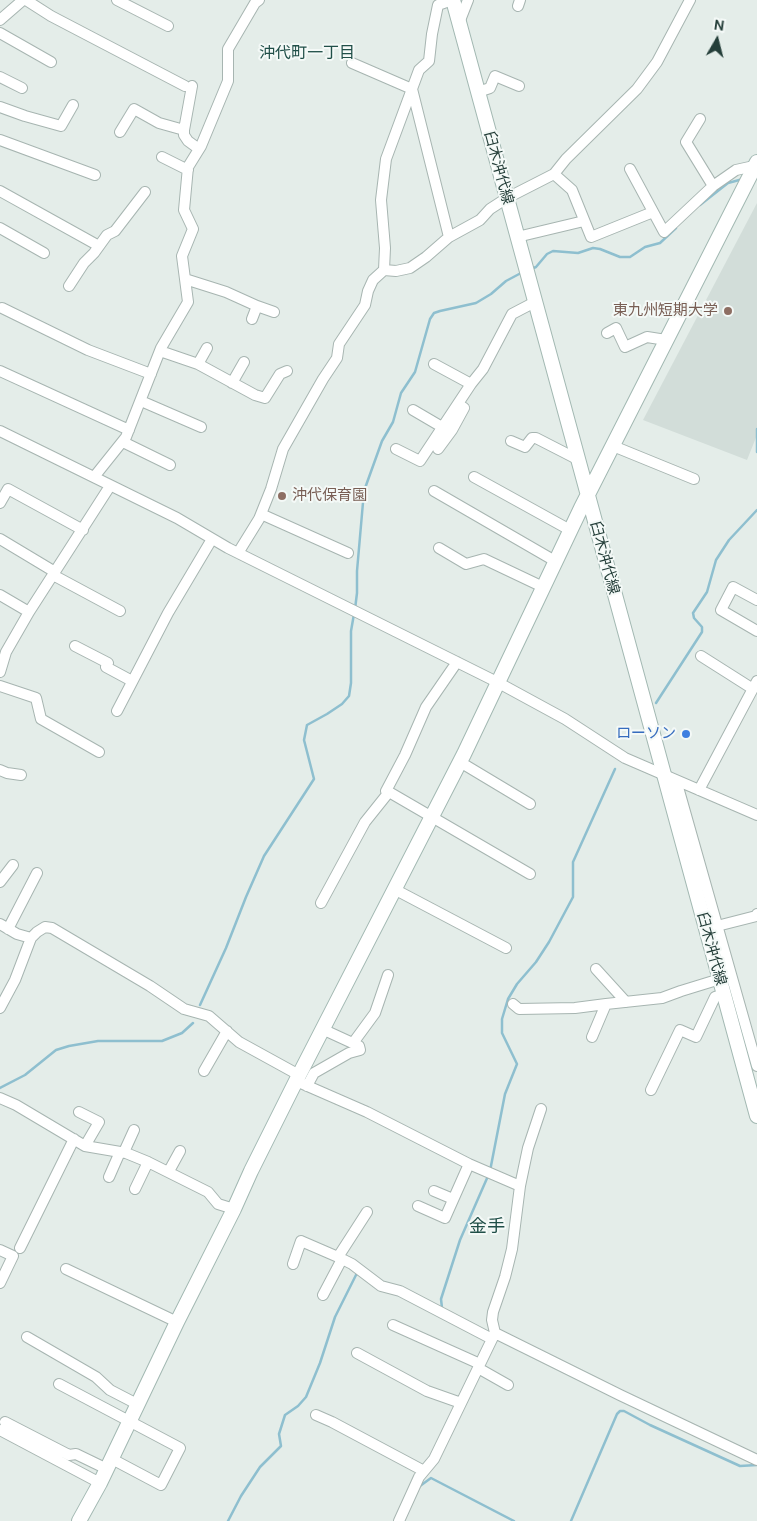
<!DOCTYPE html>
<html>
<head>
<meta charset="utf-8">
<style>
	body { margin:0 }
	#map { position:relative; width:757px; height:1521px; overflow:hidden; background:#e4ede9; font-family:"DM Sans",sans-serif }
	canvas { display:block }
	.north { position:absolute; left:692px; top:15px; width:50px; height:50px; -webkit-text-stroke:4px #f4f9f7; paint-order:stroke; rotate:8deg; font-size:14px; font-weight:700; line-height:20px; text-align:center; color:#243e39 }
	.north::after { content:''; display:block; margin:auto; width:18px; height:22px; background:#243e39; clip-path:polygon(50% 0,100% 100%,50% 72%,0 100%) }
</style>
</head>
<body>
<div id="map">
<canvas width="757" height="1521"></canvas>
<div class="north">N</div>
</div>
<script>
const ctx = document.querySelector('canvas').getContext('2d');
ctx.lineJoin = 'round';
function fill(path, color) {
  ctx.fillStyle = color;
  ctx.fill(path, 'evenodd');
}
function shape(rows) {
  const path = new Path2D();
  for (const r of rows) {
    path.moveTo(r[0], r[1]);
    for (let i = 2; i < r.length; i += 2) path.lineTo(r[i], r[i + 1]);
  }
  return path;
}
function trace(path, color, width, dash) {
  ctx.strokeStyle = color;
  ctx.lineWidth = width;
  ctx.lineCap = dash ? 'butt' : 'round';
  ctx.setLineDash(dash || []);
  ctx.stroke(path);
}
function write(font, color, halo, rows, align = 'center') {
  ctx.font = font + ' "DM Sans","Noto Sans JP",sans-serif';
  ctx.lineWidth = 4;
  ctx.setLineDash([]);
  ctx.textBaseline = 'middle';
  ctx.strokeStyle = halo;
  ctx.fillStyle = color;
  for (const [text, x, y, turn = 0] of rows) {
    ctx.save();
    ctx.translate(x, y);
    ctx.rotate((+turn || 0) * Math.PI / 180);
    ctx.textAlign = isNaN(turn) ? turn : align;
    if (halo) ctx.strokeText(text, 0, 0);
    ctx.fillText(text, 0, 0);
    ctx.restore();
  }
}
fill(shape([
	[757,203,757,435,747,460,643,420]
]), '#d2ddd9');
trace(shape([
	[700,205,728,183,743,179],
	[531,269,536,267,547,254,553,251,578,253,593,248,600,249,620,257,630,257,645,247,660,243,676,228],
	[757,429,757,452],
	[355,609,357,593,357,571,364,491,382,441,393,422,401,393,415,372,430,319,434,313,440,311,476,303,491,294,506,281,521,273],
	[656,703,702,632,702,627,694,618,693,613,707,592,716,560,729,540,757,510],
	[200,1005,226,948,246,897,264,856,314,779,304,740,307,725,327,714,342,704,349,696,351,683,351,631,354,614],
	[0,1088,25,1075,56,1050,69,1046,98,1041,162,1041,182,1033,193,1023],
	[490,1171,505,1094,517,1064,502,1033,502,1019,508,999,517,984,536,962,549,942,573,897,573,862,615,769],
	[442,1308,441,1299,460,1240,488,1176],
	[420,1486,431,1478,514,1521],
	[228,1521,241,1496,260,1467,281,1446,279,1434,285,1415,298,1406,306,1397,320,1363,335,1317,356,1275,359,1272],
	[571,1521,617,1414,620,1411,624,1411,650,1425,740,1466,757,1465]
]), '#8ebfcf', 2.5);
const street = shape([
	[26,0,51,16,185,86],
	[117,0,168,26],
	[518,6,520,0],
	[0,20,23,0],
	[459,23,468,0],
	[0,33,51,62],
	[352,63,412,89,449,237],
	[0,77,22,88],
	[478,92,490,88,495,76,519,86],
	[0,107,25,116,61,126,73,105],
	[700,119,686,142,713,186],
	[184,130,192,86],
	[120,132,134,109,159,123,184,130,184,135,188,141,199,149],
	[0,140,95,175],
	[162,157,188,170],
	[630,169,664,232,713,186,736,170,754,166],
	[554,174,566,159,637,89,657,62,690,0],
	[0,191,99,246],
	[0,228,44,253],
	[517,237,584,221],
	[384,270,385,248,381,200,386,159,419,70,429,61,432,34,438,5,452,0],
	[185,279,226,292,257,306,274,312],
	[69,286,84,263,94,253,107,235,115,231,145,192],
	[2,308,88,350,151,374],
	[252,319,257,306],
	[607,333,616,328,625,347,647,337,666,340],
	[160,351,198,364,207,348],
	[198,364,255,395,265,398,280,374,287,371],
	[434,364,471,384],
	[0,371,129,430],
	[232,383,244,362],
	[141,401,201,427],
	[413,410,442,427],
	[0,431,177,518,228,548,497,682,565,719,625,758,757,815],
	[511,441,525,447,532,438,536,438,577,459],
	[123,442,170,465],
	[613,446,694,479],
	[396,449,420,461,471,384,483,369,512,314,535,302],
	[438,449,452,430,464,408,458,404],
	[94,477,126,437,161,348,188,302,182,256,193,229,184,210,188,167,201,146,228,81,228,49,255,3,259,0],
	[474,477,570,530],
	[434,491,555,561],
	[0,503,8,489,83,530],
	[261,514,348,553],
	[0,539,55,572],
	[439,548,466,564,484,559,543,587],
	[238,553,259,519,271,489,283,449,323,379,337,358,339,344,365,305,368,291,373,280,384,270,396,271,410,268,426,257,449,237,480,220,490,209,507,198,554,174,572,190,591,237,653,212],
	[53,575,120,611],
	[0,595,29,612],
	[757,600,733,587,721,610,757,631],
	[75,646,108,663,106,667,132,681],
	[701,656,753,689],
	[0,672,6,652,29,612,110,486],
	[0,686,36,698,41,719,99,752],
	[117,711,168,613,212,539],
	[460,762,530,804],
	[0,770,7,773,21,775],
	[676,780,757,1066],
	[699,790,757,681],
	[389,792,386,791,405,755,426,707,457,662],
	[0,882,13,865],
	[394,889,506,948],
	[321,903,365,822,389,792,530,874],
	[0,924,17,934,31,938,15,980,0,1008],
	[717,926,756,916,757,914],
	[8,929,37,873],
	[31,938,37,932,45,927,52,928,150,986,184,1009,209,1016,239,1042,299,1075],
	[596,969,626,1002],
	[513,1004,519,1009,575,1008,606,1004],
	[592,1037,606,1004,662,998,681,991,720,979],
	[353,1043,375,1013,388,975],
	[204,1071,227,1031],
	[296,1081,367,1112,469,1164,520,1186],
	[307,1086,314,1073,349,1053,360,1050,359,1046,322,1029],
	[651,1090,680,1030,696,1037,715,997,724,994],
	[0,1098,16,1105,85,1146,126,1153,148,1162,208,1192,218,1204,234,1209],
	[79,1112,99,1122,85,1146],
	[124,1152,134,1130],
	[169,1171,180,1151],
	[109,1177,120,1152],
	[135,1189,148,1162],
	[434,1191,453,1199],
	[418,1206,445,1218,469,1164],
	[367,1212,338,1257,352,1264,381,1286,400,1291,492,1339],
	[20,1248,74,1139],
	[0,1250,13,1256,0,1283],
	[293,1264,301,1241,338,1257],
	[66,1269,177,1322],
	[323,1295,342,1259],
	[393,1325,480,1364],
	[495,1333,620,1395,757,1460],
	[27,1337,96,1377,110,1390,137,1404],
	[357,1353,427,1391,461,1403],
	[478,1368,508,1385],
	[59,1384,180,1448,161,1485,112,1459],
	[316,1415,332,1422,424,1471],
	[5,1422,69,1455,76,1454,107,1469],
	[0,1430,100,1483],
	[399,1521,419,1477,434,1459,495,1333,492,1320,493,1312,505,1277,512,1249,520,1186,528,1148,541,1109]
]);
const secondary = shape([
	[453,0,757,1116],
	[79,1521,100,1483,177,1322,234,1209,251,1171,296,1081,464,754,581,508,757,162]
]);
trace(street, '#a7b5b1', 12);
trace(secondary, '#a2b8b2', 16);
trace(street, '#fff', 10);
trace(secondary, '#fff', 14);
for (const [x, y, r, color] of [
	[728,311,5,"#8d6e63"],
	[282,496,5,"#8d6e63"],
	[686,734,5,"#3f7fe0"]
]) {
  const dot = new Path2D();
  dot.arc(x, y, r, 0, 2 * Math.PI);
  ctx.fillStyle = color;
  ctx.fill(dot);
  trace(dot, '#f4f9f7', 2);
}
write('15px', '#243e39', '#f4f9f7', [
	["臼木沖代線",498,168,75],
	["臼木沖代線",604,558,75],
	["臼木沖代線",711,949,75]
]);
write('15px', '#785e54', '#f4f9f7', [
	["東九州短期大学",718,311],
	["沖代保育園",292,496,"left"]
], 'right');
write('15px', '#366cbe', '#f4f9f7', [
	["ローソン",676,734]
], 'right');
write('16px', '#204f48', '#f4f9f7', [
	["沖代町一丁目",307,54]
]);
write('18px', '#204f48', '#f4f9f7', [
	["金手",487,1227]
]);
</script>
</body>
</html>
